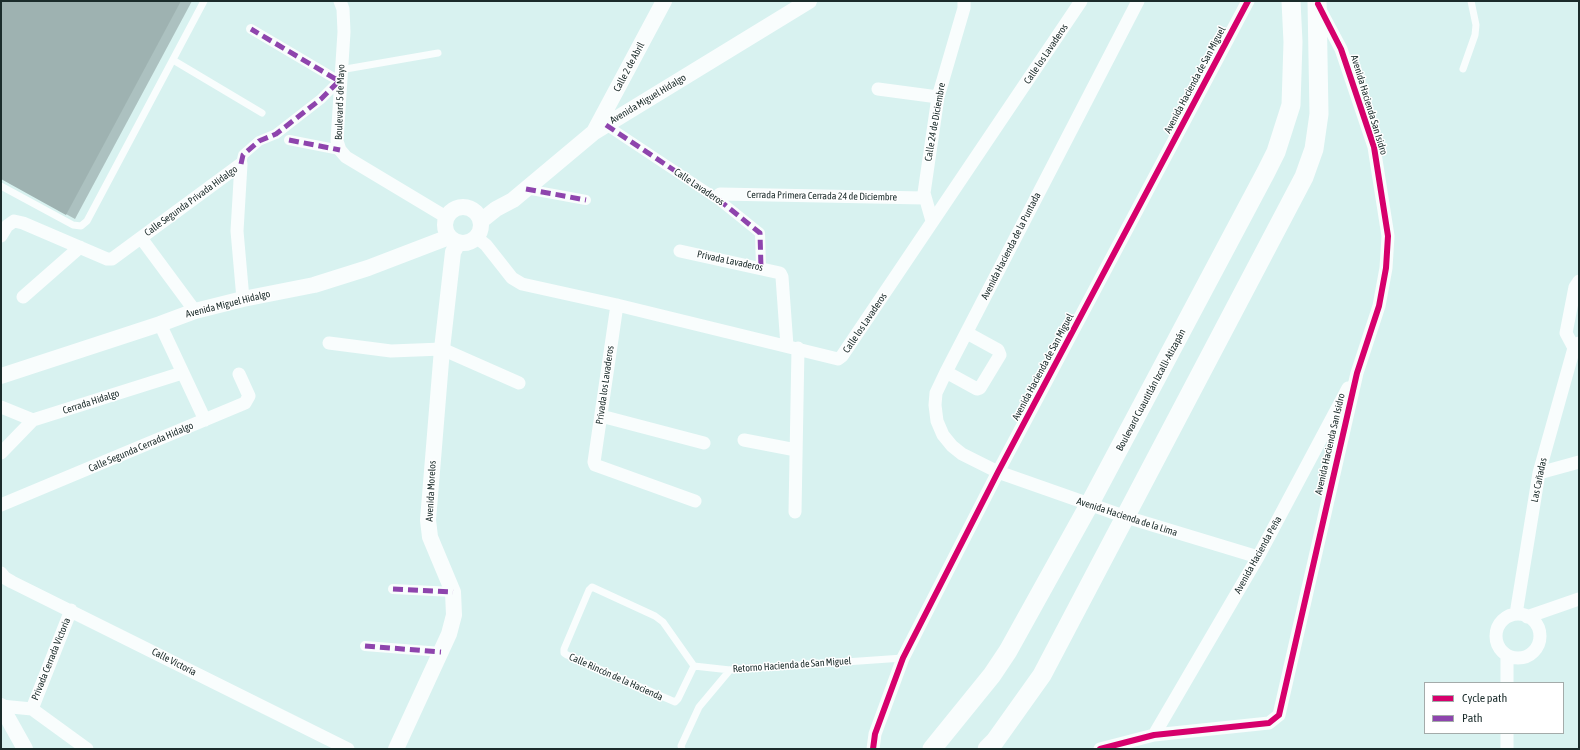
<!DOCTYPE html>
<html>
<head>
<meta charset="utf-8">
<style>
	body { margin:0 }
	#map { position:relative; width:1580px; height:750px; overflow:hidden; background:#d8f2f0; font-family:"Asap Condensed",sans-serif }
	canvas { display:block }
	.frame { position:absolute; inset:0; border:2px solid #1b2c2b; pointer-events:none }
	.legend { position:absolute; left:1424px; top:682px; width:140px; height:52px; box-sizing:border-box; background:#fff; border:1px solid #a4abaa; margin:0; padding:5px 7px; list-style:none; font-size:12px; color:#1b2c2b }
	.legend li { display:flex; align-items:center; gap:8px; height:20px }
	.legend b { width:20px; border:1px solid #a4abaa }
</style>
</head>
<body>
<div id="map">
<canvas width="1580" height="750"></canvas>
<div class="frame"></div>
<ul class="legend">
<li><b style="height:5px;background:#d6006c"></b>Cycle path</li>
<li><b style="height:5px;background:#8e44ad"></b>Path</li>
</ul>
</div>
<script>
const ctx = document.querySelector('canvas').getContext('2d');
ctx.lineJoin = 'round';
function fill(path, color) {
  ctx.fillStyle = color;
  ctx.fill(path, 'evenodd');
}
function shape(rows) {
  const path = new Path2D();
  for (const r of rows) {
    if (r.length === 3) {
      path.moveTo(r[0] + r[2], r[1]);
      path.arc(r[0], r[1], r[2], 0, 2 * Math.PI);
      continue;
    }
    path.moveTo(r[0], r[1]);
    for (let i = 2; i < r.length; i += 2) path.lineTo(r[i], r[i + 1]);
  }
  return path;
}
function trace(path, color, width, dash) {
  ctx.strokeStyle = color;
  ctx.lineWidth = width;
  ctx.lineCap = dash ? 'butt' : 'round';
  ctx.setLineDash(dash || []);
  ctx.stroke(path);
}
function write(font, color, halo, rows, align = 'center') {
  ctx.font = font + ' "Asap Condensed",sans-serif';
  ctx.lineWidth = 3;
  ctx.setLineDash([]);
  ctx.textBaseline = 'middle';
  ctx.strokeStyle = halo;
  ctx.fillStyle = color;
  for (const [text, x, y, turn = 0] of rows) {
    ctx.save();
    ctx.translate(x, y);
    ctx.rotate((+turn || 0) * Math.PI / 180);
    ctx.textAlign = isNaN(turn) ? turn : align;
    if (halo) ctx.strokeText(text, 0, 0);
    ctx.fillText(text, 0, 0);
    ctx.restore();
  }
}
fill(shape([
	[1,1,192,1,75,219,1,178]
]), '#0003');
fill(shape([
	[1,1,181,1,66,215,1,179]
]), '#9eb2b1');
trace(shape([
	[173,60,262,113],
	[1463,69,1475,35,1476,25,1471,1],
	[340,70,438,53],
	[1,186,73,225,81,226,87,221,204,1],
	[694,666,678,699,675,702,567,655,564,653,564,649,589,590,592,587,655,616,663,622,694,666,730,670,903,658],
	[682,749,681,746,699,707,730,670]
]), '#f9fdfd', 7);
trace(shape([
	[606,125,719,200,760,233,761,268],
	[289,140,340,150],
	[241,164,243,155,259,141,276,134,321,99,339,81,251,29],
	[526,189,586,200],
	[393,589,453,592],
	[365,646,441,652]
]), '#f9fdfd', 10);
trace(shape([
	[340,1,343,9,344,32,337,141,340,150,346,157,446,217],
	[1138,1,946,372,936,393,935,405,937,421,943,435,952,446,962,454,998,472,1126,517,1258,557],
	[878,89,938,97],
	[241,164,237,231,243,299],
	[720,194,924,198],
	[932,221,924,193,938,97,964,8,964,1],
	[1,236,7,226,14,221,23,223,107,259,112,259,241,164],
	[476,237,486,245,512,278,522,284,617,305,838,359,842,356,1081,1],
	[141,238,195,311],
	[680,251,780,273,782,277,787,346],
	[23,297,80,247],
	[617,305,594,462,595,465,695,501],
	[160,324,205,420],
	[329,343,391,351,442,349,519,383],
	[1574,348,1566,333,1575,287,1579,281],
	[946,372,977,389,980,388,1000,355,998,350,967,333],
	[1,407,33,420,182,373],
	[601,416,704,443],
	[744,440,796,450],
	[1,453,33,420],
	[1539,473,1579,462],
	[1,505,245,403,249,396,239,374],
	[795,512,798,348],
	[1,573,5,578,12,582,348,749],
	[1516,614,1539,473,1574,348,1579,343],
	[1518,636,22],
	[1527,617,1579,599],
	[1507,655,1507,683],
	[1,706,32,709],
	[32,709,71,610],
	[32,709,87,749],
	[1507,733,1507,749],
	[1154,735,1258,557,1348,388],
	[873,749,875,734,903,658,998,472,1248,1],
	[1100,749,1154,735,1269,723,1279,715,1357,373,1379,306,1386,268,1388,236,1374,147,1341,49,1318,6]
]), '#f9fdfd', 13);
trace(shape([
	[594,132,664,1],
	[463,225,18],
	[481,221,496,209,513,200,593,133,809,1],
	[1,376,160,324,195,311,243,299,314,285,368,268,449,237],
	[1,706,25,749],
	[396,749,449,634,454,615,453,592,430,537,428,520,442,349,453,252,458,243]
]), '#f9fdfd', 16);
trace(shape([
	[932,749,992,675,1008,651,1089,505,1266,172,1276,152,1291,105,1293,42,1291,1],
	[987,749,995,741,1042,675,1304,177,1314,149,1319,114,1317,1]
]), '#f9fdfd', 19);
trace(shape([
	[606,125,719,200,760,233,761,268],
	[289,140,340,150],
	[241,164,243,155,259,141,276,134,321,99,339,81,251,29],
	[526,189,586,200],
	[393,589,453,592],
	[365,646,441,652]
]), '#8e44ad', 5, [10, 5]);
trace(shape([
	[873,749,875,734,903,658,998,472,1248,1],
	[1100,749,1154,735,1269,723,1279,715,1357,373,1379,306,1386,268,1388,236,1374,147,1341,49,1318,4]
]), '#d6006c', 6);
write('10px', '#1b2c2b', '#fff', [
	["Calle los Lavaderos",1046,54,-56],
	["Calle 2 de Abril",629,67,-62],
	["Avenida Hacienda de San Miguel",1195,80,-62],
	["Avenida Miguel Hidalgo",648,99,-31],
	["Boulevard 5 de Mayo",340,102,-88],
	["Avenida Hacienda San Isidro",1369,105,73],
	["Calle 24 de Diciembre",935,122,-80],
	["Calle Lavaderos",699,187,34],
	["Cerrada Primera Cerrada 24 de Diciembre",822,196,1],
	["Calle Segunda Privada Hidalgo",191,201,-36],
	["Avenida Hacienda de la Puntada",1011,246,-63],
	["Privada Lavaderos",730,261,12],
	["Avenida Miguel Hidalgo",228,304,-14],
	["Calle los Lavaderos",865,323,-56],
	["Avenida Hacienda de San Miguel",1043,367,-62],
	["Privada los Lavaderos",605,385,-82],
	["Boulevard Cuautitlán Izcalli-Atizapán",1151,390,-62],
	["Cerrada Hidalgo",91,402,-18],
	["Avenida Hacienda San Isidro",1330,444,-77],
	["Calle Segunda Cerrada Hidalgo",141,447,-23],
	["Las Cañadas",1539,480,-78],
	["Avenida Morelos",431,491,-87],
	["Avenida Hacienda de la Lima",1127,517,18],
	["Avenida Hacienda Peña",1258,555,-61],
	["Privada Cerrada Victoria",51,659,-68],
	["Calle Victoria",174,662,27],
	["Retorno Hacienda de San Miguel",792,665,-4],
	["Calle Rincón de la Hacienda",616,677,24]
]);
</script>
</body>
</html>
